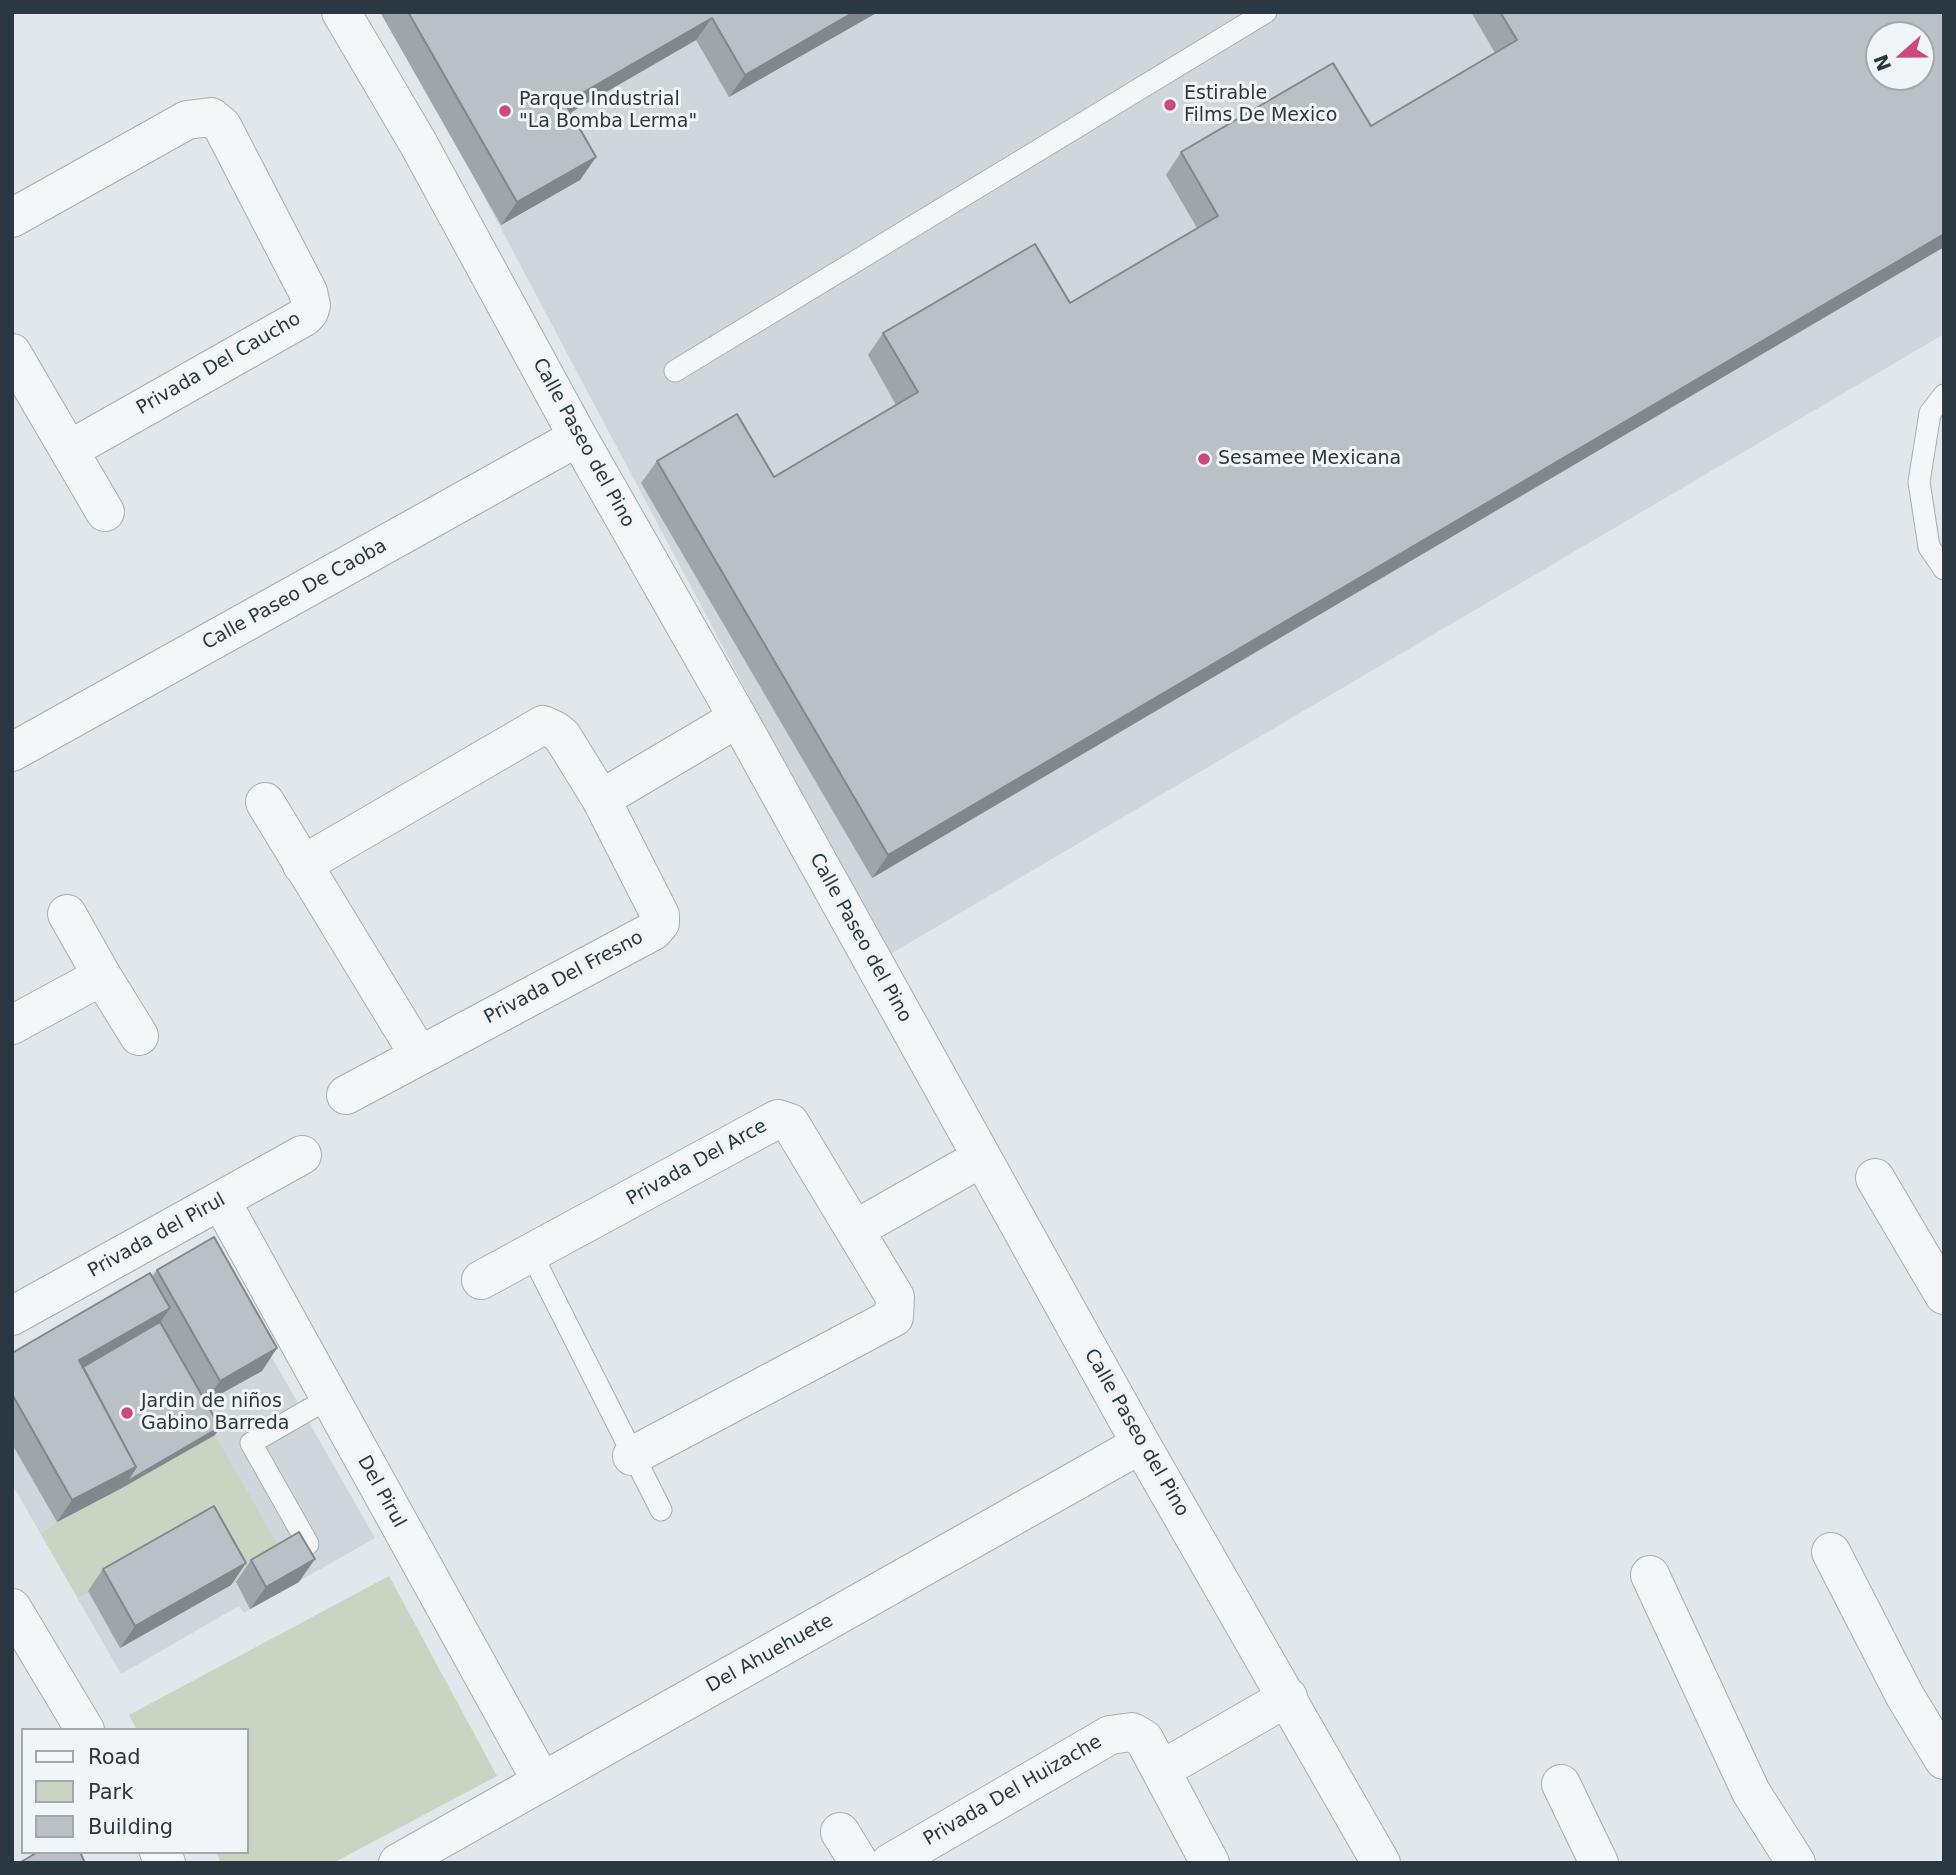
<!DOCTYPE html>
<html>
<head>
<meta charset="utf-8">
<style>
	body { margin:0 }
	#map { position:relative; width:1956px; height:1875px; overflow:hidden; background:#e1e7ea; font-family:"DejaVu Sans",sans-serif }
	canvas { display:block }
	.frame { position:absolute; inset:0; border:14px solid #2a3841; pointer-events:none }
	.legend { position:absolute; left:21px; top:1728px; width:228px; height:126px; box-sizing:border-box; background:#f1f5f7; border:2px solid #a1a9ae; margin:0; padding:9px 12px; list-style:none; font-size:21px; color:#2a3841 }
	.legend li { display:flex; align-items:center; gap:14px; height:35px }
	.legend b { width:35px; border:2px solid #a1a9ae }
	.north { position:absolute; left:1865px; top:21px; width:70px; height:70px; box-sizing:border-box; background:#f1f5f7; border:2px solid #a1a9ae; border-radius:50%; rotate:249deg; font-size:19px; font-weight:700; line-height:28px; text-align:center; color:#2a3841 }
	.north::after { content:''; display:block; margin:auto; width:24px; height:32px; background:#cc497f; clip-path:polygon(50% 0,100% 100%,50% 72%,0 100%) }
</style>
</head>
<body>
<div id="map">
<canvas width="1956" height="1875"></canvas>
<div class="frame"></div>
<ul class="legend">
<li><b style="height:9px;background:#f4f6f8"></b>Road</li>
<li><b style="height:19px;background:#cbd3c3"></b>Park</li>
<li><b style="height:19px;background:#b9c1c6"></b>Building</li>
</ul>
<div class="north">N</div>
</div>
<script>
const ctx = document.querySelector('canvas').getContext('2d');
ctx.lineJoin = 'round';
function fill(path, color) {
  ctx.fillStyle = color;
  ctx.fill(path, 'evenodd');
}
function shape(rows) {
  const path = new Path2D();
  for (const r of rows) {
    path.moveTo(r[0], r[1]);
    for (let i = 2; i < r.length; i += 2) path.lineTo(r[i], r[i + 1]);
  }
  return path;
}
function trace(path, color, width, dash) {
  ctx.strokeStyle = color;
  ctx.lineWidth = width;
  ctx.lineCap = dash ? 'butt' : 'round';
  ctx.setLineDash(dash || []);
  ctx.stroke(path);
}
function write(font, color, halo, rows, align = 'center') {
  ctx.font = font + ' "DejaVu Sans",sans-serif';
  ctx.lineWidth = 6;
  ctx.setLineDash([]);
  ctx.textBaseline = 'middle';
  ctx.strokeStyle = halo;
  ctx.fillStyle = color;
  for (const [text, x, y, turn = 0] of rows) {
    ctx.save();
    ctx.translate(x, y);
    ctx.rotate((+turn || 0) * Math.PI / 180);
    ctx.textAlign = isNaN(turn) ? turn : align;
    if (halo) ctx.strokeText(text, 0, 0);
    ctx.fillText(text, 0, 0);
    ctx.restore();
  }
}
fill(shape([
	[386,12,1944,12,1944,334,887,956],
	[1879,35,1921,35,1921,77,1879,77],
	[206,1242,375,1538,250,1609,244,1613,239,1606,121,1674,12,1484,12,1353]
]), '#cfd7dc');
fill(shape([
	[215,1435,283,1554,231,1585,199,1529,78,1598,41,1534,57,1522,120,1489],
	[389,1576,497,1776,333,1863,221,1863,216,1852,247,1852,247,1730,137,1730,129,1715]
]), '#cbd3c3');
const lane = shape([
	[675,371,1266,12],
	[1944,395,1930,413,1919,482,1929,547,1944,569],
	[531,1253,661,1510],
	[308,1544,251,1443,329,1398]
]);
const street = shape([
	[341,12,418,143,578,437,738,718,1141,1444,1381,1863],
	[12,218,187,120,211,117,222,126,308,292,311,305,309,312,304,317,69,450],
	[12,353,105,512],
	[12,752,578,437],
	[601,799,738,718],
	[265,802,419,1055],
	[302,865,543,725,556,731,562,736,601,799,660,915,660,923,653,931,346,1095],
	[67,914,102,976,139,1036],
	[12,1025,102,976],
	[1875,1178,1944,1295],
	[221,1201,542,1782],
	[856,1229,981,1158],
	[481,1280,761,1128,778,1119,790,1123,895,1297,894,1317,632,1456],
	[12,1316,302,1155],
	[1831,1552,1905,1696,1944,1760],
	[1650,1575,1751,1792,1796,1863],
	[12,1608,85,1730],
	[1161,1770,1288,1697],
	[1561,1784,1599,1863],
	[840,1832,859,1863],
	[159,1852,166,1863],
	[398,1863,1141,1444],
	[890,1863,1110,1735,1132,1732,1144,1739,1210,1863]
]);
trace(lane, '#a6afb4', 23);
trace(street, '#a6afb4', 40);
trace(lane, '#f4f6f8', 21);
trace(street, '#f4f6f8', 38);
fill(shape([
	[380,12,878,12,729,97,696,40,570,113,596,157,580,180,501,225],
	[1471,12,1944,12,1944,247,872,878,641,483,657,461,774,477,896,405,868,355,883,333,1070,303,1197,228,1166,175,1181,152,1371,126,1495,53],
	[157,1270,277,1348,262,1371,206,1402,220,1427,215,1435,120,1489,57,1522,12,1444,12,1353,152,1277],
	[251,1560,299,1582,250,1609,236,1582],
	[246,1563,231,1585,120,1648,88,1591,103,1569]
]), '#9fa6aa');
fill(shape([
	[854,12,878,12,729,97,745,75],
	[712,18,696,40,549,125,565,103],
	[596,157,580,180,501,225,517,202],
	[1944,234,1944,247,872,878,888,855],
	[170,1308,155,1330,71,1378,79,1360],
	[277,1348,262,1371,204,1403,220,1381],
	[220,1427,215,1435,120,1489,57,1522,72,1500,136,1467],
	[315,1559,299,1582,250,1609,266,1587],
	[246,1563,231,1585,120,1648,135,1626]
]), '#82878b');
const building = shape([
	[408,12,854,12,745,75,712,18,565,103,596,157,517,202,408,12],
	[1500,12,1944,12,1944,234,888,855,657,461,737,414,774,477,918,392,883,333,1035,244,1070,303,1218,216,1181,152,1333,63,1371,126,1517,40,1500,12],
	[1879,35,1921,35,1921,77,1879,77,1879,35],
	[214,1237,277,1348,220,1381,157,1270,214,1237],
	[150,1273,170,1308,79,1360,136,1467,72,1500,12,1394,12,1353,150,1273],
	[160,1322,220,1427,126,1482,136,1467,83,1367,160,1322],
	[214,1506,246,1563,135,1626,103,1569,214,1506],
	[299,1532,315,1559,266,1587,251,1560,299,1532],
	[38,1852,80,1852,85,1863,19,1863,38,1852]
]);
fill(building, '#b9c1c6');
trace(building, '#82878b', 2);
for (const [x, y, r, color] of [
	[1170,105,7,"#cc497f"],
	[505,111,7,"#cc497f"],
	[1204,459,7,"#cc497f"],
	[127,1413,7,"#cc497f"]
]) {
  const dot = new Path2D();
  dot.arc(x, y, r, 0, 2 * Math.PI);
  ctx.fillStyle = color;
  ctx.fill(dot);
  trace(dot, '#f1f5f7', 2.5);
}
write('19px', '#2a3841', '#f1f5f7', [
	["Estirable",1184,94],
	["Films De Mexico",1184,116],
	["Parque Industrial",519,100],
	["\"La Bomba Lerma\"",519,122],
	["Sesamee Mexicana",1218,459],
	["Jardin de niños",141,1402],
	["Gabino Barreda",141,1424]
], 'left');
write('19px', '#2a3841', '#f1f5f7', [
	["Privada Del Caucho",219,364,-30],
	["Calle Paseo del Pino",583,443,61],
	["Calle Paseo De Caoba",295,595,-29],
	["Calle Paseo del Pino",860,938,61],
	["Privada Del Fresno",564,978,-28],
	["Privada Del Arce",697,1163,-29],
	["Privada del Pirul",157,1236,-29],
	["Calle Paseo del Pino",1136,1433,60],
	["Del Pirul",381,1492,61],
	["Del Ahuehuete",770,1654,-29],
	["Privada Del Huizache",1013,1791,-30]
]);
</script>
</body>
</html>
